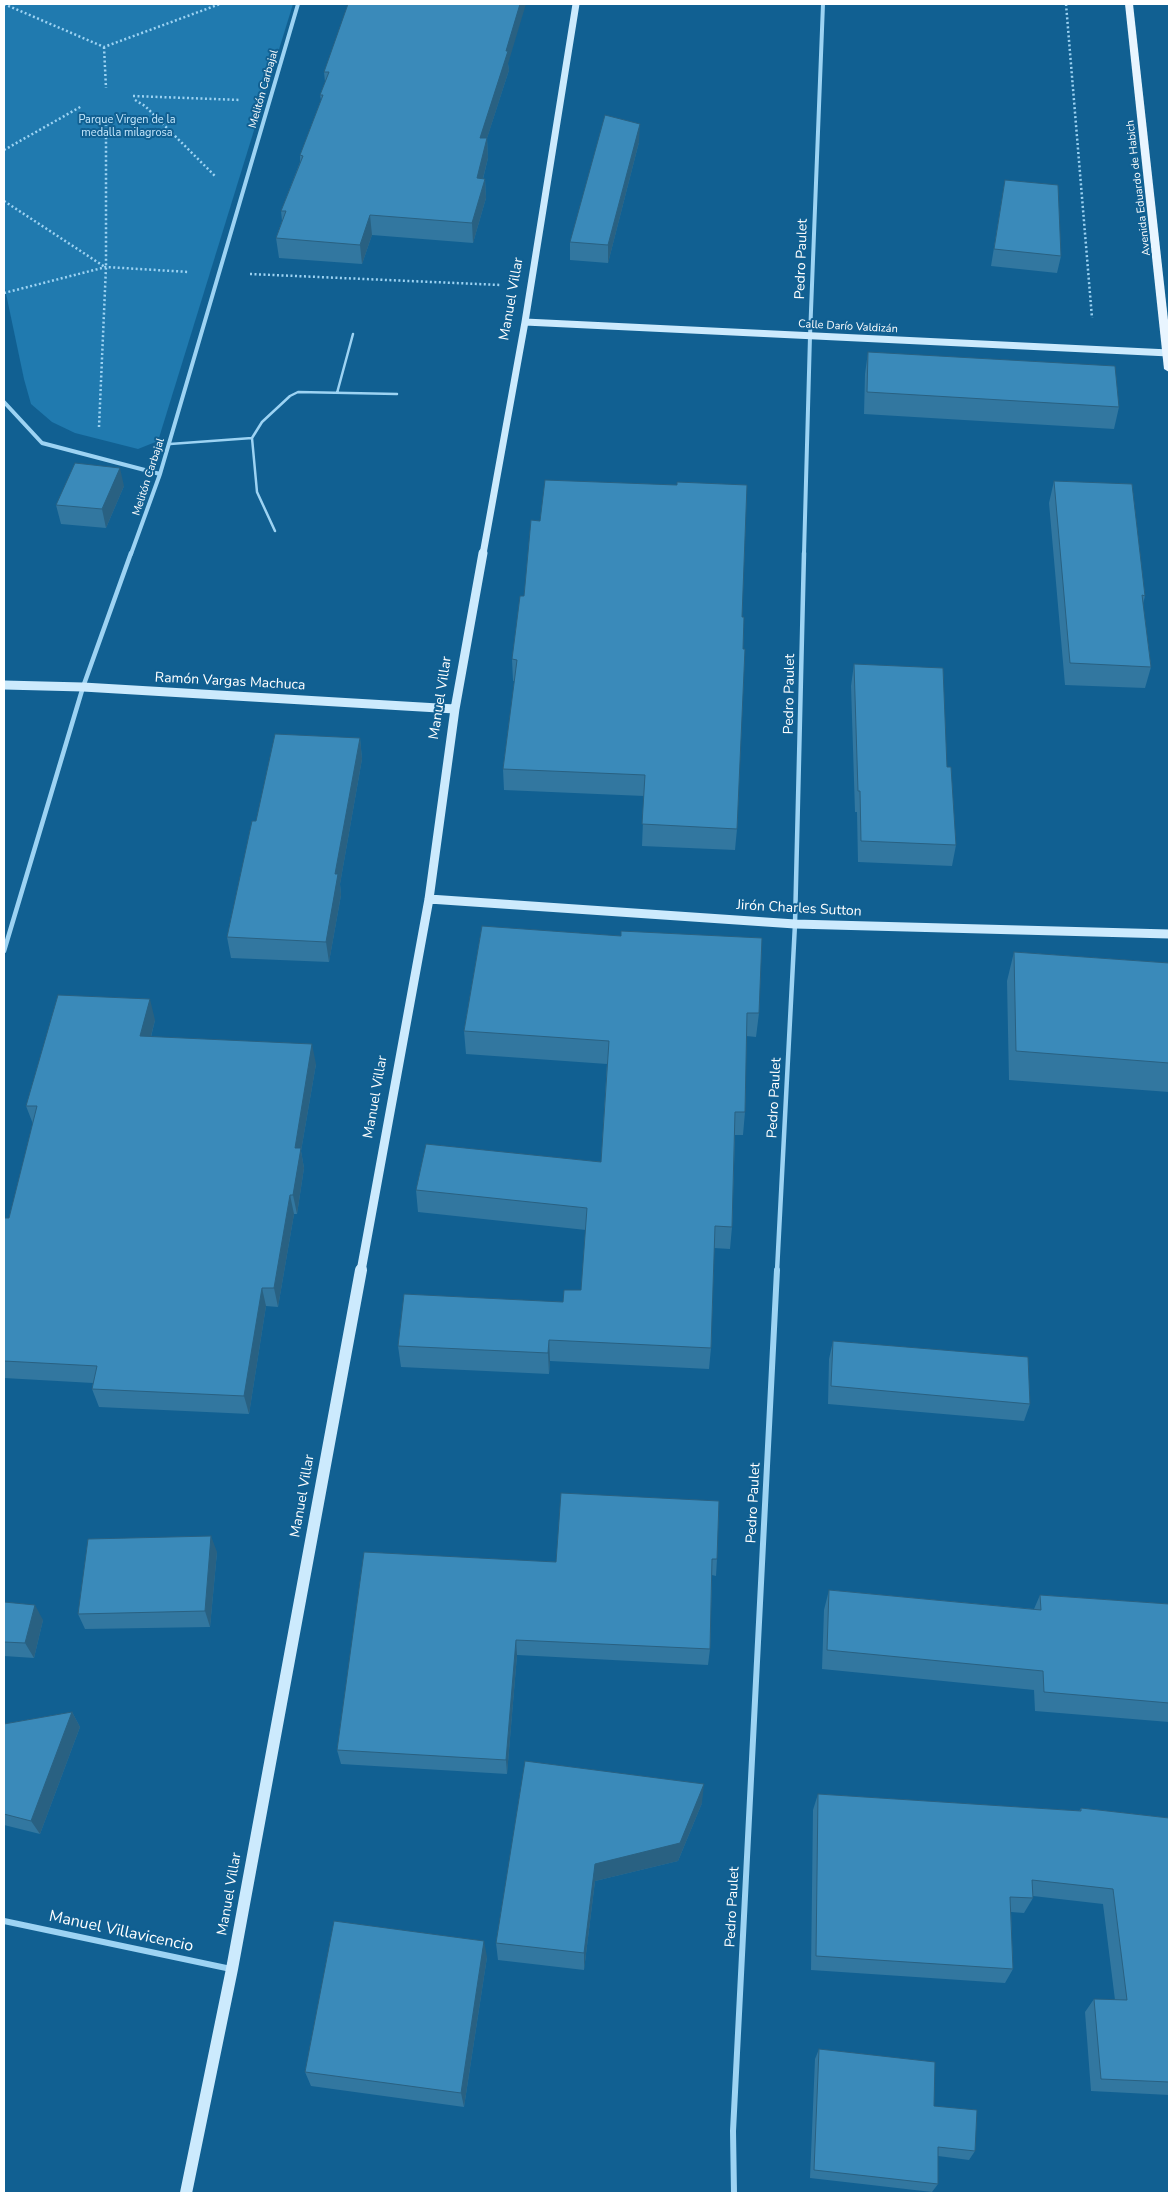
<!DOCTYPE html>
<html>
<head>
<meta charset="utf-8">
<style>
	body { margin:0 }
	#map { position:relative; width:1173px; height:2197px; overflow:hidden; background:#116092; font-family:"Nunito Sans",sans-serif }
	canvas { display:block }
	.frame { position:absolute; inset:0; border:5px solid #fff; pointer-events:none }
</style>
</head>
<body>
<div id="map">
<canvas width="1173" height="2197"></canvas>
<div class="frame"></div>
</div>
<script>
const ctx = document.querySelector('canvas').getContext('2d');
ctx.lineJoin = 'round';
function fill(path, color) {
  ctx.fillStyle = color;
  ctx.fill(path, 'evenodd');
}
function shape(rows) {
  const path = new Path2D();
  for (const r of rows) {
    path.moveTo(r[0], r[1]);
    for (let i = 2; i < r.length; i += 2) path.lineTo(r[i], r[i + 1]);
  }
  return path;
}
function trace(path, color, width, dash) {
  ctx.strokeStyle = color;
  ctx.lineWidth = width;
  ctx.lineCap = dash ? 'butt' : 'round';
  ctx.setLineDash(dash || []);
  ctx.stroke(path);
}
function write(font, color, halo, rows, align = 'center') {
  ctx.font = font + ' "Nunito Sans",sans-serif';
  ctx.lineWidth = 4;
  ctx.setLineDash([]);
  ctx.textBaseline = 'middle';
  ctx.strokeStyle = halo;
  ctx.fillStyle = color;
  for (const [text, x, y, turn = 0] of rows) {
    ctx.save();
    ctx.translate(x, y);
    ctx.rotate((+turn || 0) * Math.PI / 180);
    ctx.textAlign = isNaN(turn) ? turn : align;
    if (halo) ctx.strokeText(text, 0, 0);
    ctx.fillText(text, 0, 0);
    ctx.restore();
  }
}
fill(shape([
	[4,4,293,4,158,441,138,449,75,433,52,422,31,404,24,379,4,284]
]), '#207aaf');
trace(shape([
	[4,4,104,47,220,4],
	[1066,4,1092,318],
	[104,47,106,88],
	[133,96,240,100],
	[135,100,145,106,216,177],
	[4,150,82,106],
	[4,201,105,267],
	[250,274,501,285],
	[4,293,106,267,189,272],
	[99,427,106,267,106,116]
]), '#9dd3f3', 2.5, [2, 2.5]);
trace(shape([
	[337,393,353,334],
	[252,438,257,492,275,531],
	[170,444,252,438,262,422,290,396,298,392,397,394]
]), '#9dd3f3', 2.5);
trace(shape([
	[4,402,42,443,160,474],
	[131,554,160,474,298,4],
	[804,554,810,336,823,4]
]), '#9dd3f3', 4);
trace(shape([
	[4,951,83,687,131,553],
	[777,1271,795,924,804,553]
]), '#9dd3f3', 4.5);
trace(shape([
	[4,1921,231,1969],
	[734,2193,733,2131,777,1270]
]), '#9dd3f3', 6);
trace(shape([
	[525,322,1169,353],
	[483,554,525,322,576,4]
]), '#cceafd', 7);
trace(shape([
	[4,685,83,687,455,709],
	[429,899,795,924,1169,934],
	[361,1271,429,899,455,709,483,553]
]), '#cceafd', 9);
trace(shape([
	[186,2193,232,1969,361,1270]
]), '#cceafd', 12);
fill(shape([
	[1125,4,1133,4,1169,329,1169,372,1164,369,1125,4]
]), '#e9f5ff');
fill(shape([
	[508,64,509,70,487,138,488,158,483,179,485,179,486,198,473,243,372,235,362,264,279,258,276,238,282,221,281,211,300,162,300,155,321,100,320,95,325,82,324,72],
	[639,142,608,263,570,260,570,242],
	[1005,180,1061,256,1057,273,991,266],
	[868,352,1119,407,1114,429,864,414,865,374],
	[1054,481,1145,596,1143,604,1151,667,1145,688,1065,685,1049,503],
	[124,486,106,528,61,524,56,505],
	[540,521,742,617,743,649,737,829,735,850,642,846,644,796,504,790,503,769,515,681,513,681,512,659,524,596],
	[854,664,947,767,956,845,952,866,858,862,857,812,855,812,851,686],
	[360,738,362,759,340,884,341,895,329,962,231,958,227,937,256,821],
	[482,926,759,1013,756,1037,746,1036,745,1112,743,1135,735,1135,732,1227,730,1249,714,1248,711,1348,709,1369,550,1361,549,1374,401,1367,398,1346,563,1302,581,1290,586,1230,418,1212,416,1190,601,1162,607,1064,466,1054,464,1031],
	[1014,952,1169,963,1169,1092,1009,1080,1007,981],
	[155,1020,151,1037,316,1064,301,1151,304,1168,297,1214,294,1214,278,1307,266,1306,249,1414,99,1407,92,1389,93,1383,4,1378,4,1218,9,1218,33,1124,26,1106],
	[833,1341,1030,1404,1024,1421,828,1404,829,1359],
	[217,1552,210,1627,85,1629,78,1614],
	[717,1559,716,1576,712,1575,710,1649,708,1665,517,1655,507,1774,341,1764,337,1750,556,1562],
	[829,1590,1034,1609,1040,1595,1169,1604,1169,1722,1035,1711,1034,1690,822,1669,824,1610],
	[4,1602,43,1620,34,1658,4,1656],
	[72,1712,80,1727,40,1834,4,1825,4,1724],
	[818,1794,1079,1811,1081,1808,1169,1818,1169,2095,1091,2091,1085,2012,1094,1999,1115,2000,1103,1904,1033,1896,1033,1898,1024,1913,1011,1912,1013,1969,1005,1983,811,1970,813,1810],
	[702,1803,678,1861,595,1881,584,1970,498,1960,496,1943],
	[487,1957,464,2107,311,2086,305,2072],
	[819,2049,934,2106,975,2151,969,2160,938,2156,938,2184,932,2192,810,2178,815,2059]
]), '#3277a0');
fill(shape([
	[520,4,526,4,508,64,509,70,481,157,480,138],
	[640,124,639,142,608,263,608,245],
	[487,138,488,158,478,198,477,178],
	[485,179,486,198,473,243,472,223],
	[370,215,372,235,362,264,360,245],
	[120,468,124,486,106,528,102,509],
	[360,738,362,759,340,884,341,895,329,962,326,942,335,874],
	[150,999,155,1020,146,1056,140,1036],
	[312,1044,316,1064,301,1151,304,1168,297,1214,293,1195,295,1148],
	[290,1195,294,1214,278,1307,274,1288],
	[262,1288,266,1306,249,1414,244,1396],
	[549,1340,550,1361,549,1374,548,1353],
	[211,1536,217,1552,210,1627,205,1611],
	[35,1605,43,1620,34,1658,25,1643],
	[516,1640,517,1655,507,1774,506,1760],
	[72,1712,80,1727,40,1834,31,1821],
	[704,1784,702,1803,678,1861,595,1881,584,1970,584,1953,595,1864],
	[484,1941,487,1957,464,2107,461,2093]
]), '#296182');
const building = shape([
	[348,4,520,4,506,51,508,51,480,138,487,138,477,178,485,179,472,223,370,215,360,245,276,238,286,211,281,211,303,156,300,155,323,95,320,95,329,72,324,72,348,4],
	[605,115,640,124,608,245,570,242,605,115],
	[1005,180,1058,185,1061,256,994,249,1005,180],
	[868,352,1115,366,1119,407,867,392,868,352],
	[75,463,120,468,102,509,56,505,75,463],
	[545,480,677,485,677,482,747,485,742,617,744,617,743,649,745,649,737,829,642,824,645,775,503,769,517,660,512,659,520,596,524,596,531,520,540,521,545,480],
	[1054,481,1132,484,1145,596,1142,595,1151,667,1070,663,1054,481],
	[854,664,943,668,947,767,951,767,956,845,861,841,860,791,858,791,854,664],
	[275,734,360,738,335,874,338,874,326,942,227,937,252,821,256,821,275,734],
	[482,926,621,936,621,931,762,938,759,1013,747,1013,745,1112,735,1112,732,1227,715,1226,711,1348,549,1340,548,1353,398,1346,404,1294,563,1302,564,1290,581,1290,587,1208,416,1190,426,1144,601,1162,609,1041,464,1031,482,926],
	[1014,952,1169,963,1169,1063,1016,1051,1014,952],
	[58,995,150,999,140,1036,312,1044,295,1148,301,1148,293,1195,290,1195,274,1288,262,1288,244,1396,92,1389,97,1366,4,1361,4,1218,9,1218,37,1106,26,1106,58,995],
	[833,1341,1028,1357,1030,1404,831,1386,833,1341],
	[561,1493,719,1501,717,1559,712,1559,710,1649,516,1640,506,1760,337,1750,364,1552,556,1562,561,1493],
	[211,1536,205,1611,78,1614,88,1539,211,1536],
	[829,1590,1041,1610,1040,1595,1169,1604,1169,1703,1044,1692,1043,1671,827,1650,829,1590],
	[4,1602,35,1605,25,1643,4,1642,4,1602],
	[72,1712,31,1821,4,1814,4,1724,72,1712],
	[525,1761,704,1784,680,1843,595,1864,584,1953,496,1943,525,1761],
	[818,1794,1081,1811,1081,1808,1169,1818,1169,2082,1101,2079,1094,1999,1127,2000,1113,1889,1032,1880,1033,1898,1010,1897,1013,1969,816,1956,818,1794],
	[334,1921,484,1941,461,2093,305,2072,334,1921],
	[819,2049,935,2062,934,2106,977,2110,975,2151,938,2147,938,2184,814,2170,819,2049]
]);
fill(building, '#3a8aba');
trace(building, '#296182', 1);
write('11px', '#fff', '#116092', [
	["Melitón Carbajal",264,89,-74],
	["Avenida Eduardo de Habich",1139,188,-97],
	["Calle Darío Valdizán",848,327,3],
	["Melitón Carbajal",149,477,-72]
]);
write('11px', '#c5e8fd', '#116092', [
	["Parque Virgen de la",127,120],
	["medalla milagrosa",127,133]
]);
write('14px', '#fff', '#116092', [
	["Pedro Paulet",802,259,-88],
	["Manuel Villar",512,299,-80],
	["Ramón Vargas Machuca",230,682,3],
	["Pedro Paulet",790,694,-89],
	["Manuel Villar",441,698,-81],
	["Jirón Charles Sutton",799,909,3],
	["Manuel Villar",376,1097,-80],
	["Pedro Paulet",775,1098,-87],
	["Manuel Villar",303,1496,-80],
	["Pedro Paulet",754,1503,-87],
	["Manuel Villar",230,1894,-80],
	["Pedro Paulet",733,1907,-87]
]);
write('16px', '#fff', '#116092', [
	["Manuel Villavicencio",121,1932,12]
]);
</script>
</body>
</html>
